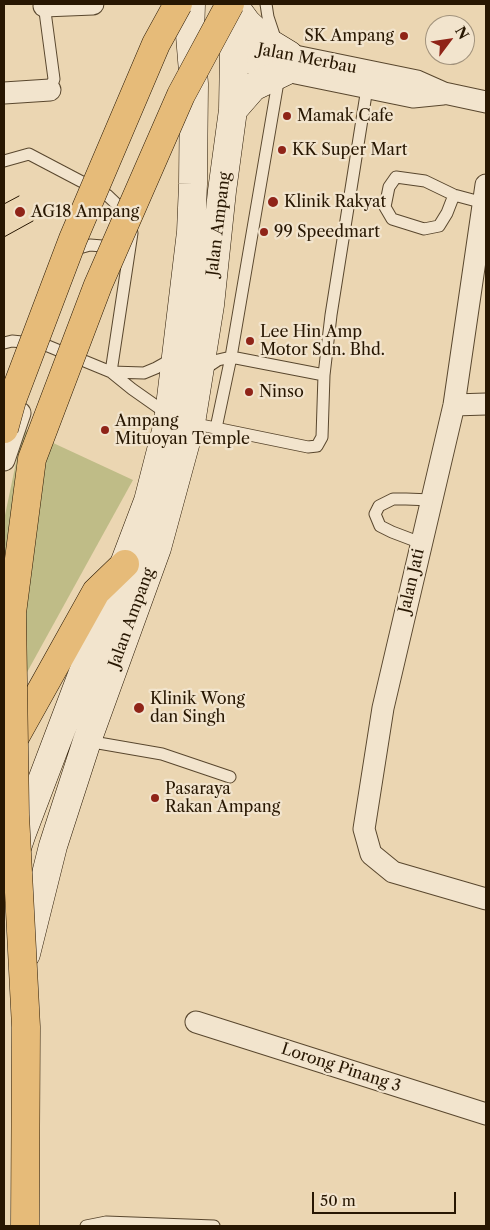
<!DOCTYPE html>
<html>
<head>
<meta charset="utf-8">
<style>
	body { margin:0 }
	#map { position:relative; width:490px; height:1230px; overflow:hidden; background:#ebd6b2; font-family:"Libre Caslon Text",serif }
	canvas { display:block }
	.frame { position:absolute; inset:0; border:5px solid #281702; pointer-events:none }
	.north { position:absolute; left:425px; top:15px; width:50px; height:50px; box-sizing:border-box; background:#f2e4cd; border:1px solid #a1927c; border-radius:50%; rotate:59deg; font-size:14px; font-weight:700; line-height:20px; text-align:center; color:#281702 }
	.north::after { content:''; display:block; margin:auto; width:18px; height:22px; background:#8f2418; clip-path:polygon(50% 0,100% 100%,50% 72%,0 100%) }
	.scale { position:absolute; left:312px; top:1192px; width:144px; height:22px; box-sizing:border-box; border:2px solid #281702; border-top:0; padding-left:6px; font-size:15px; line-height:18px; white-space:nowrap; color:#281702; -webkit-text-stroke:4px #f2e4cd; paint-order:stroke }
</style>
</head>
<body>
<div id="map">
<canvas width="490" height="1230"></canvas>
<div class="frame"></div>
<div class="north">N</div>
<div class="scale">50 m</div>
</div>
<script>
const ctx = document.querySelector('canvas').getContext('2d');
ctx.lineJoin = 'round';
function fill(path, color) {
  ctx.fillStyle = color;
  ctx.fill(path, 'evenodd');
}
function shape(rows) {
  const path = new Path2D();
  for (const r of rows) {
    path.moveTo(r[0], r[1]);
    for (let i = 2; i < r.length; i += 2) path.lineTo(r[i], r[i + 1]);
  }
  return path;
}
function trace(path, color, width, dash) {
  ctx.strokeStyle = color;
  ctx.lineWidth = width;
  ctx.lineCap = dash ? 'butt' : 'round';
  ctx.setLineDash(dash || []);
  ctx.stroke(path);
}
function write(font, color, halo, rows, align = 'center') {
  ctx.font = font + ' "Libre Caslon Text",serif';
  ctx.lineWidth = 4.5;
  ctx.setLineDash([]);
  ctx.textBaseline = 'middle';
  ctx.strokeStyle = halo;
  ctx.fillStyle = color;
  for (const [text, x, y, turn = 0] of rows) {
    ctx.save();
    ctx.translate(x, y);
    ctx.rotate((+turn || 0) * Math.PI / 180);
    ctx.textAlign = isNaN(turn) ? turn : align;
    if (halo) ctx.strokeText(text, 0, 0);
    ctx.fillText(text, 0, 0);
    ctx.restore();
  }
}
fill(shape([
	[23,429,133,480,4,714,4,520]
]), '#bfbc87');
const lane = shape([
	[44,4,54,79,50,90],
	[266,4,268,17,276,41],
	[4,161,29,154,107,195,128,215],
	[454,195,447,213,439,226,424,229,392,219,385,207,389,187,396,177,425,181,454,195,484,203],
	[72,250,90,245,115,247],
	[4,343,12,341,43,344,111,372,132,389,159,408,165,417],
	[204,371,209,366,218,360,231,357,324,375],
	[111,372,132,233],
	[111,372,144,373,156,368,174,358],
	[191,423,308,447,317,446,322,437,324,375,331,315,367,88],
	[216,428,231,357,279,76],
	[421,543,392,532,380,526,375,514,379,506,393,499,406,499,432,500],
	[87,741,162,754,230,777],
	[86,1226,106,1222,214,1226]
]);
const street = shape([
	[44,6,93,4],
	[234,50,251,47,417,81,444,93,486,102],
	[234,50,248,63,286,71,413,97,443,94],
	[4,93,50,90],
	[486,185,454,405,383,708,364,829,371,854,393,872,486,899],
	[454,405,486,404],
	[4,460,20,413],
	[196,1022,486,1114]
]);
const secondary = shape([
	[233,4,247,23,266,41,289,55],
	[233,110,253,87,286,71],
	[4,886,22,833,148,501,168,423,191,232,193,184,194,84,190,35,191,4],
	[26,954,53,846,87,741,157,548,191,423,210,305,222,191,233,110,234,50,232,4]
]);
const highway = shape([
	[9,748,96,592,125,564]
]);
trace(lane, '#59472e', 13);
trace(street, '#59472e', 23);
trace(secondary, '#281702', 29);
trace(highway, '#281702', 29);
trace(lane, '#f2e4cd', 11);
trace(street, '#f2e4cd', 21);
trace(secondary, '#f2e4cd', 28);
trace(highway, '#e6bb79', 28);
trace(shape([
	[4,204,19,196],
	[4,237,33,221]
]), '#281702', 1);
const highwayBridge = shape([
	[4,429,12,400,73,239,156,44,178,4],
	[25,1226,26,1027,15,815,12,613,32,459,98,285,181,95,230,4]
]);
trace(highwayBridge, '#281702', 29, []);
trace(highwayBridge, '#e6bb79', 28);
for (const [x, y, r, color] of [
	[404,36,5,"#8f2418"],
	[287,116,5,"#8f2418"],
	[282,150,5,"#8f2418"],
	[273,202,6,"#8f2418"],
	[20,212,6,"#8f2418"],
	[264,232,5,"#8f2418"],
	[250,341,5,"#8f2418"],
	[249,392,5,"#8f2418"],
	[105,430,5,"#8f2418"],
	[139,708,6,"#8f2418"],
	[155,798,5,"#8f2418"]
]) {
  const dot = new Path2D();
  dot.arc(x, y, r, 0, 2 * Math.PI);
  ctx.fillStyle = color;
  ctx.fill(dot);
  trace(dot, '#f2e4cd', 2);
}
write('16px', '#281702', '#f2e4cd', [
	["SK Ampang",394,36,"right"],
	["Mamak Cafe",297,116],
	["KK Super Mart",292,150],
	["Klinik Rakyat",284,202],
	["AG18 Ampang",31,212],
	["99 Speedmart",274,232],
	["Lee Hin Amp",260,332],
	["Motor Sdn. Bhd.",260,350],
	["Ninso",259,392],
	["Ampang",115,421],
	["Mituoyan Temple",115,439],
	["Klinik Wong",150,699],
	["dan Singh",150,717],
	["Pasaraya",165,789],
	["Rakan Ampang",165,807]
], 'left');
write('16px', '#281702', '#f2e4cd', [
	["Jalan Merbau",307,59,11],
	["Jalan Ampang",219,224,-83],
	["Jalan Jati",412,581,-77],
	["Jalan Ampang",132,618,-70],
	["Lorong Pinang 3",341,1068,18]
]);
</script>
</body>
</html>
